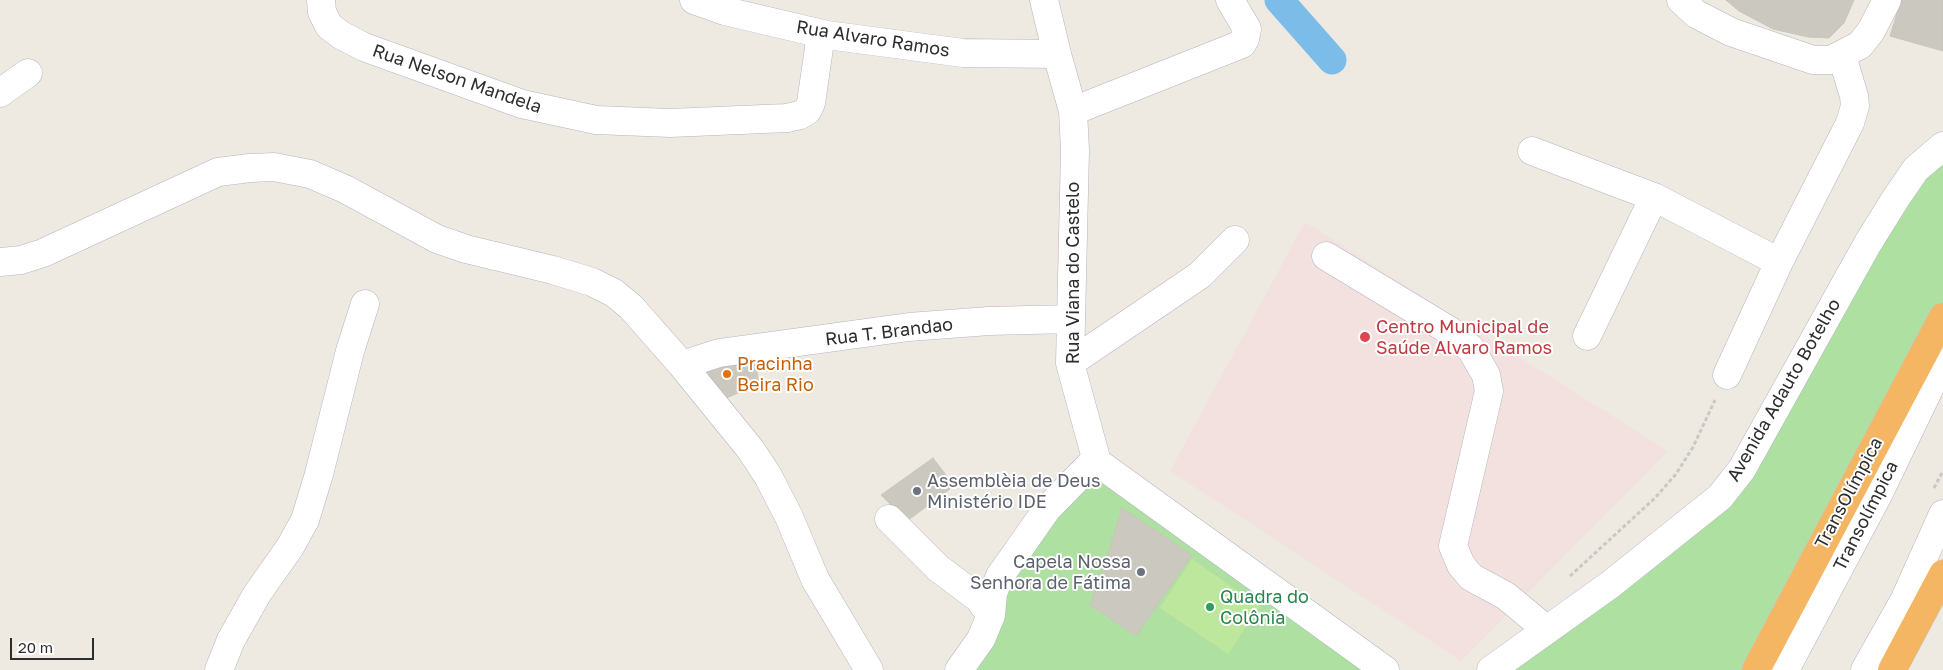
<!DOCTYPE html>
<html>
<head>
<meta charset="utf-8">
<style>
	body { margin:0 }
	#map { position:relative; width:1943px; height:670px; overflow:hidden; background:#eeeae1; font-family:"Golos Text",sans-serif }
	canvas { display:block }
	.scale { position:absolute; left:10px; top:638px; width:84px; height:22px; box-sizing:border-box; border:2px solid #2d2d2d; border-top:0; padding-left:6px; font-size:15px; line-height:18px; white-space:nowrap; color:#2d2d2d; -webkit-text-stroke:4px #fff; paint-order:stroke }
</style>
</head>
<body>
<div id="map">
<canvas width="1943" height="670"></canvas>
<div class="scale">20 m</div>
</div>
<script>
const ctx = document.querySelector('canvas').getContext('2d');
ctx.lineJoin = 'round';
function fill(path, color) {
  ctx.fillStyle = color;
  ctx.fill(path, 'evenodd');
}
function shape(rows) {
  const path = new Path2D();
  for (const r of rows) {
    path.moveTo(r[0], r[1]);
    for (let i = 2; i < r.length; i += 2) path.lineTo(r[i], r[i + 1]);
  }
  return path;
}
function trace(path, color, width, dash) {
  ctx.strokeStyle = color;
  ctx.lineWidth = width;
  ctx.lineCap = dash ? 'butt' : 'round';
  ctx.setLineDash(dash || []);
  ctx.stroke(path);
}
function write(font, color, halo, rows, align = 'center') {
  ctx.font = font + ' "Golos Text",sans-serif';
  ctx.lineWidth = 4;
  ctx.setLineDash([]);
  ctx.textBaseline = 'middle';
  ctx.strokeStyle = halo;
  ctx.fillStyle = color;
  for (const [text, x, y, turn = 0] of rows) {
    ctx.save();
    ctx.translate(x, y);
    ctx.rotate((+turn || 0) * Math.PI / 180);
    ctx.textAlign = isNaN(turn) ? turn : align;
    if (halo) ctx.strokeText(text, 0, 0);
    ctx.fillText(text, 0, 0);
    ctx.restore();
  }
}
fill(shape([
	[1305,222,1668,451,1461,661,1170,471]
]), '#f3e1df');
fill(shape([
	[1943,152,1943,307,1745,670,1504,670,1715,514,1881,236],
	[1097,462,1378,670,967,670,1014,577]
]), '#aee0a1');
fill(shape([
	[1192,559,1260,606,1228,654,1160,608]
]), '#bee79e');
trace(shape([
	[1279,0,1332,60]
]), '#7bbde8', 29);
const building = shape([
	[1726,0,1750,0,1739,11,1726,0],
	[1750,0,1854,0,1844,23,1829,38,1808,37,1773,29,1739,11,1750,0],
	[1901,0,1943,0,1943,51,1890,36,1901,0],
	[753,351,759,384,717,402,696,362,753,351],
	[933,458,954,486,907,521,881,495,933,458],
	[1122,508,1192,555,1136,636,1090,605,1107,558,1122,508]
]);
fill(building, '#cac8bf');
trace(building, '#c9c6ba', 1);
const minor = shape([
	[321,0,322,12,329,26,341,35,364,47,522,104,596,120,670,123,787,118,800,115,807,111,811,103,821,34],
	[694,0,725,11,827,35,963,53,1057,54],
	[1044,0,1057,54,1073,111,1075,150,1070,363,1097,462,1385,670],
	[1681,0,1696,14,1731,32,1813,60,1831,60,1860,45,1871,31,1887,0],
	[0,93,28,73],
	[1073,111,1242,44,1245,39,1247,29,1230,0],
	[1532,151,1654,197,1779,262],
	[1326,256,1450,331,1471,349,1486,375,1489,391,1453,546,1461,565,1471,577,1506,596,1547,630],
	[0,262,21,260,43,253,218,172,250,168,274,167,310,174,345,189,437,239,466,249,553,270,592,282,614,293,631,307,682,365,751,450,768,476,789,517,815,579,869,670],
	[1587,336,1654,197],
	[1070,363,1200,275,1235,240],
	[682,365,719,353,909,327,989,321,1069,319],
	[1727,375,1779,262,1850,123,1855,106,1854,96,1842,56],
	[889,519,938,568,978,598,991,615],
	[219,670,231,640,257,594,290,547,305,520,319,474,350,351,365,304],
	[959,670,981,639,991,615,993,593,1000,576,1047,509,1090,465,1097,462],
	[1491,670,1611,584,1720,497,1742,469,1868,243,1896,198,1916,169,1943,146],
	[1785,670,1879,493,1943,360],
	[1865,670,1904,601,1943,514]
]);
const highway = shape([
	[1756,670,1943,317],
	[1892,670,1943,574]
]);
trace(minor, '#b4b5bf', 29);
trace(highway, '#c8c8c8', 29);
trace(shape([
	[1934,488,1943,471],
	[1570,576,1655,498,1676,474,1693,447,1715,400]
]), '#c8c8c8', 3, [4, 2.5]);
trace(minor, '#fff', 28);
trace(highway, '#f5b664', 28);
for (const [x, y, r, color] of [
	[1365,337,6,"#e0444e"],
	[727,374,5,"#e8710a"],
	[917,491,5,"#6b7280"],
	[1141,572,5,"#6b7280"],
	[1210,607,5,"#2e9e5b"]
]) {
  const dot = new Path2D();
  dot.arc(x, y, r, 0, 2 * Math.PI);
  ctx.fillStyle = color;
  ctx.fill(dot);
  trace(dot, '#fff', 2);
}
write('18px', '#2d2d2d', '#fff', [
	["Rua Alvaro Ramos",873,39,9],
	["Rua Nelson Mandela",457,79,19],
	["Rua Viana do Castelo",1073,273,-90],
	["Rua T. Brandao",889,332,-7],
	["Avenida Adauto Botelho",1784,390,-60],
	["TransOlímpica",1849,493,-62],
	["Transolímpica",1866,516,-63]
]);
write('18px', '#be3a42', '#fff', [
	["Centro Municipal de",1376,327],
	["Saúde Alvaro Ramos",1376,348]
], 'left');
write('18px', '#c56008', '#fff', [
	["Pracinha",737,364],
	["Beira Rio",737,385]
], 'left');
write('18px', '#5b616d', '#fff', [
	["Assemblèia de Deus",927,481],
	["Ministério IDE",927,502],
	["Capela Nossa",1131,562,"right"],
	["Senhora de Fátima",1131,583,"right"]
], 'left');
write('18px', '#27864d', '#fff', [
	["Quadra do",1220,597],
	["Colônia",1220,618]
], 'left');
</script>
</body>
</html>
